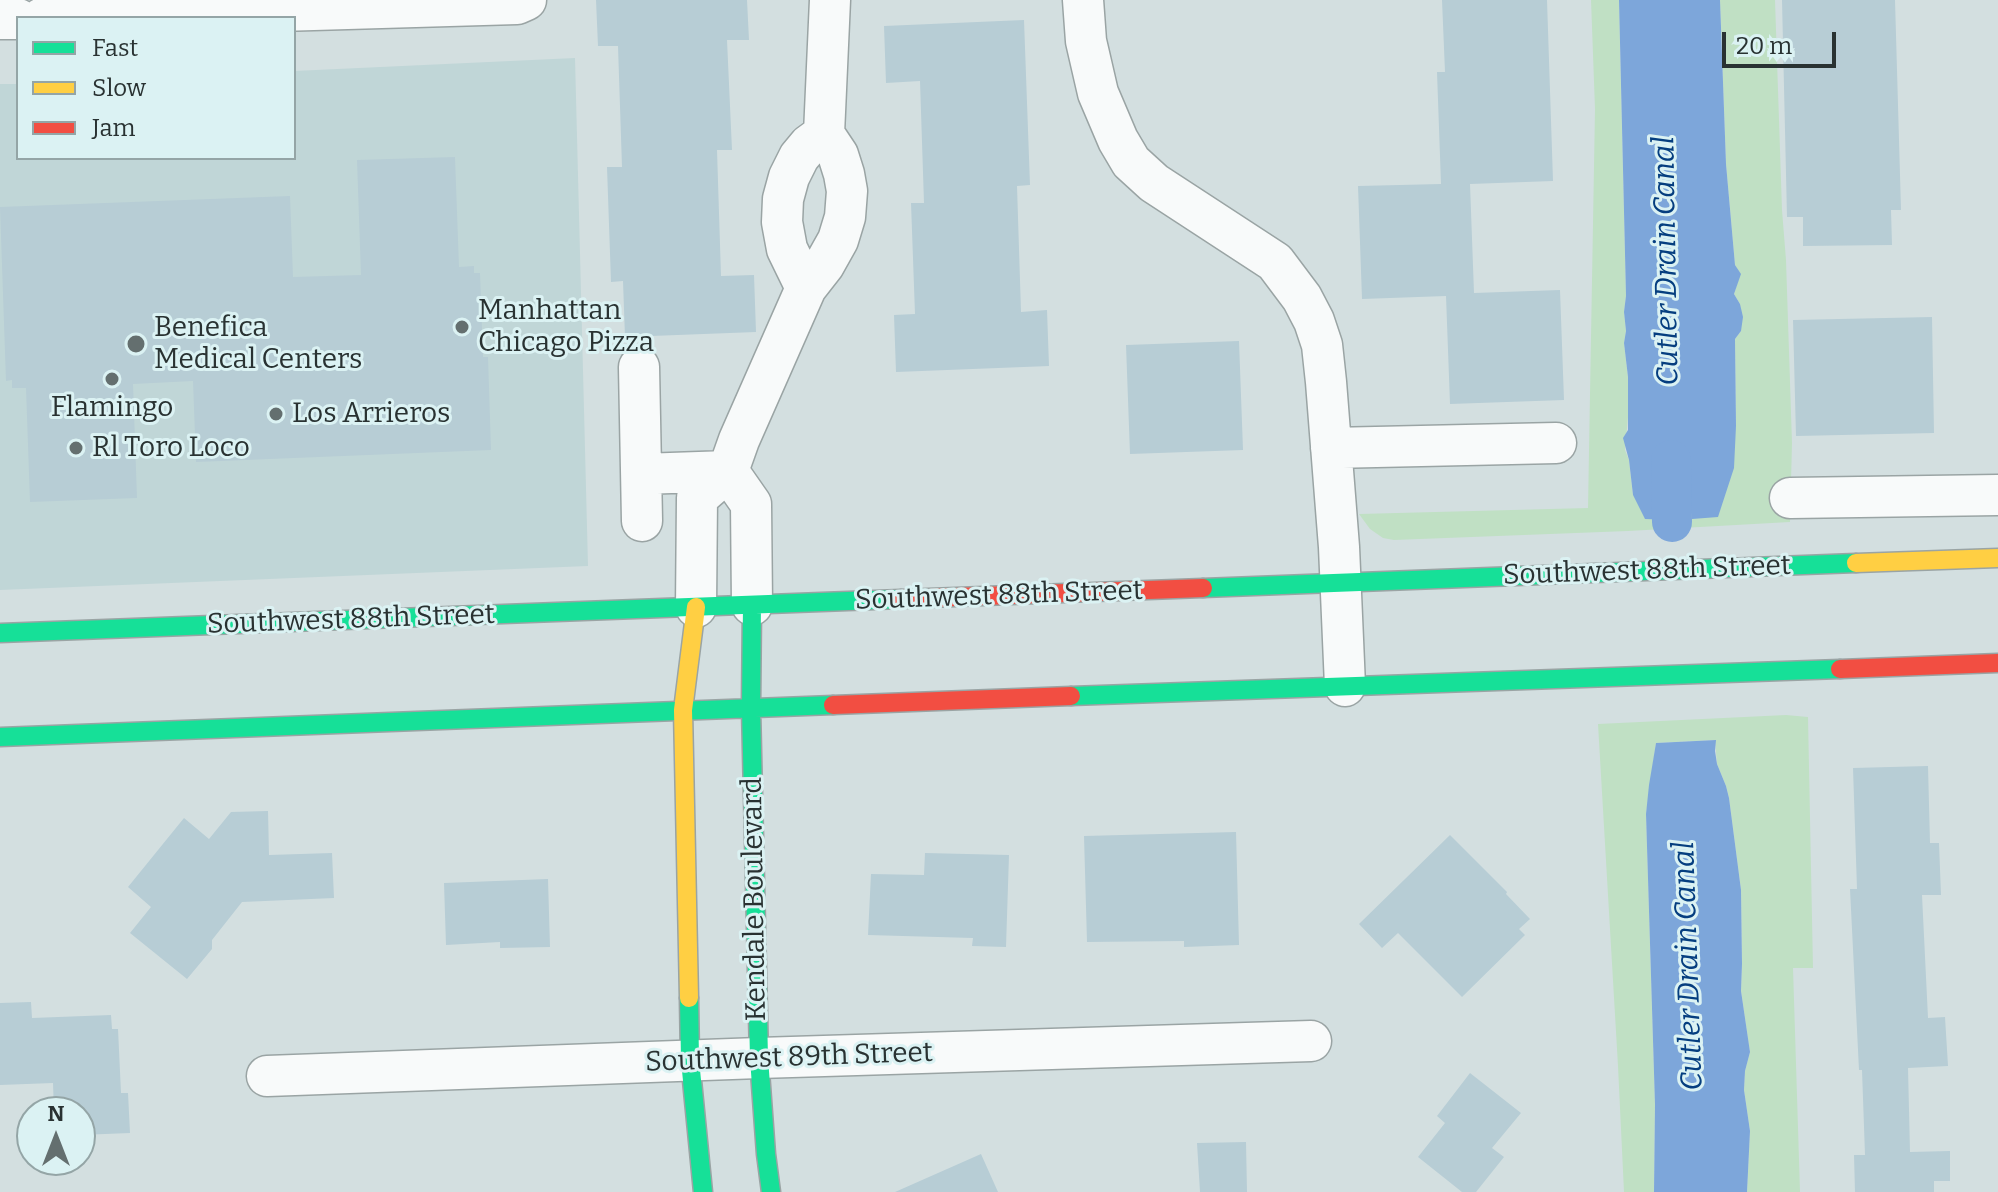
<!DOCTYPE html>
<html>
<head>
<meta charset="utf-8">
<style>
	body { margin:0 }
	#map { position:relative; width:1998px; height:1192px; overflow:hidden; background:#d3dfe0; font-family:Bitter,serif }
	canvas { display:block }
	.legend { position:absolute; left:16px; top:16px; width:280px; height:144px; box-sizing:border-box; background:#dbf2f3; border:2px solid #94a5a6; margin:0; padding:10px 14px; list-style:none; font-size:24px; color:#293232 }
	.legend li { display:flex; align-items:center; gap:16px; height:40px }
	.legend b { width:40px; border:2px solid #94a5a6 }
	.north { position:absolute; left:16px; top:1096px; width:80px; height:80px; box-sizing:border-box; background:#dbf2f3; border:2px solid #94a5a6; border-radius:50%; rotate:0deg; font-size:22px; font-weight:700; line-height:32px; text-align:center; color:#293232 }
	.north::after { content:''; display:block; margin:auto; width:28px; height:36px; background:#646f6f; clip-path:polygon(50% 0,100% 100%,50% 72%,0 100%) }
	.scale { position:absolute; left:1722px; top:32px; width:114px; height:36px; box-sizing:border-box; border:4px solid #293232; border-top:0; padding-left:10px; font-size:24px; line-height:28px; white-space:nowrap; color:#293232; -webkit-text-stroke:6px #dbf2f3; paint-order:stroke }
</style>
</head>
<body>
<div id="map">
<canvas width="1998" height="1192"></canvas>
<ul class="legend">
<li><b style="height:10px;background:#16e098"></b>Fast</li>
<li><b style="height:10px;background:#ffcf43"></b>Slow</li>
<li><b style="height:10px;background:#f24e42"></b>Jam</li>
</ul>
<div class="north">N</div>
<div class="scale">20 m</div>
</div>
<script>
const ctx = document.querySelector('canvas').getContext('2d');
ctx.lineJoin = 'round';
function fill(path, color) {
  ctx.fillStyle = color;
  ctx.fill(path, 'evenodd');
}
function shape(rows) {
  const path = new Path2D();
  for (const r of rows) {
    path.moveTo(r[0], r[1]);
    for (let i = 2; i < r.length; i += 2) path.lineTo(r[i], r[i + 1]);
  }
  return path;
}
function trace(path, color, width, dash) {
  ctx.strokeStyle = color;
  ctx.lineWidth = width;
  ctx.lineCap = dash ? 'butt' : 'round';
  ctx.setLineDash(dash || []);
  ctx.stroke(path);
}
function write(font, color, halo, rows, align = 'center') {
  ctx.font = font + ' Bitter,serif';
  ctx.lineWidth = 6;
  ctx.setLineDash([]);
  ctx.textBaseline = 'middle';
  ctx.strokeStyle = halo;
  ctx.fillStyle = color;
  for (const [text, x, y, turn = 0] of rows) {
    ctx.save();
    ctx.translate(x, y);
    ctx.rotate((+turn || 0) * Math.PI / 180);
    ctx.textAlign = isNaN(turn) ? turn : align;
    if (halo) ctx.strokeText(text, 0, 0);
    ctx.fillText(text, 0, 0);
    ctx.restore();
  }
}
fill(shape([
	[575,58,588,566,0,590,0,84,18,84,18,158,294,158,294,71]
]), '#c0d6d7');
fill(shape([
	[1591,0,1619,0,1626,296,1624,312,1626,331,1624,343,1628,377,1628,417,1625,450,1629,460,1633,495,1670,519,1670,513,1692,512,1736,426,1735,339,1741,331,1740,304,1734,294,1740,274,1735,265,1726,164,1720,0,1775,0,1782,210,1786,260,1792,443,1790,522,1628,531,1394,540,1383,538,1370,529,1359,514,1588,508,1595,109],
	[1786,715,1808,717,1813,968,1793,968,1800,1192,1747,1192,1750,1131,1744,1090,1745,1071,1750,1052,1741,991,1742,964,1741,890,1729,798,1726,786,1717,764,1715,740,1656,743,1646,814,1655,1105,1654,1192,1624,1192,1618,1066,1598,724]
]), '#c0e0c4');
fill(shape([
	[1619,0,1720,0,1726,164,1735,265,1741,274,1734,294,1740,304,1743,317,1741,331,1735,339,1736,426,1734,468,1718,517,1692,519,1691,512,1670,513,1670,520,1645,519,1633,495,1629,460,1623,438,1628,430,1628,377,1624,343,1626,331,1624,312,1626,296],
	[1716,740,1715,751,1717,764,1726,786,1729,798,1741,890,1742,964,1741,991,1750,1052,1745,1071,1744,1090,1750,1131,1747,1192,1654,1192,1655,1105,1646,814,1649,785,1656,743]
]), '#7da6da');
trace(shape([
	[1671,460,1672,522]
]), '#7da6da', 40);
fill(shape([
	[596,0,747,0,749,40,727,40,732,150,717,150,721,276,754,275,756,332,625,337,623,281,611,282,607,167,622,167,618,46,598,46],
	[1442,0,1547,0,1553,181,1470,184,1474,293,1560,290,1564,400,1450,404,1446,296,1362,299,1358,186,1441,184,1437,72,1445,72],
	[1782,0,1895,0,1901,210,1891,210,1892,245,1803,246,1803,217,1787,217],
	[1024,20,1030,185,1017,186,1021,312,1047,310,1049,366,896,372,894,315,915,314,911,203,924,203,920,81,886,83,884,26],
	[455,157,459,267,474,266,474,273,480,273,483,357,488,357,491,450,196,462,193,381,133,384,137,498,30,502,26,388,12,388,12,380,6,381,0,207,290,196,293,277,361,275,357,160],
	[1932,317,1934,433,1796,436,1793,320],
	[1239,341,1243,450,1130,454,1126,345],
	[1928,766,1930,843,1939,843,1941,895,1922,895,1928,1018,1945,1017,1948,1066,1908,1068,1910,1152,1950,1151,1950,1181,1934,1181,1934,1192,1855,1192,1854,1155,1865,1155,1862,1070,1859,1070,1850,889,1857,889,1853,768],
	[268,811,269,855,332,853,334,898,242,902,212,940,212,949,187,979,130,933,151,907,128,887,184,818,209,839,231,812],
	[1236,832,1239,945,1184,947,1184,941,1087,942,1084,836],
	[1450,835,1507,892,1506,894,1530,919,1519,929,1525,935,1462,997,1398,933,1382,948,1359,924],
	[925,853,1009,855,1006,947,972,946,973,938,868,935,871,874,924,875],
	[548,879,550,947,500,948,500,942,446,945,444,883],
	[31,1002,32,1018,111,1015,112,1029,118,1029,121,1093,128,1093,130,1133,80,1135,80,1112,54,1112,53,1083,0,1085,0,1003],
	[1470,1073,1521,1113,1492,1148,1504,1157,1476,1192,1462,1192,1418,1157,1445,1123,1437,1116],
	[1246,1142,1247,1192,1200,1192,1197,1143],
	[981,1154,998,1192,895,1192]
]), '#b7cdd5');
const street = shape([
	[1083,0,1086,41,1098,93,1118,140,1131,162,1154,183,1275,262,1302,298,1314,321,1322,345,1326,382,1339,547,1345,686],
	[42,18,517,4,526,0],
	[0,19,18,19],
	[806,288,787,249,782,222,783,199,789,177,799,157,809,145,824,134],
	[639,367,642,521],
	[1331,448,1556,443],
	[728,471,751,504,752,605],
	[642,474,728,471],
	[1790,498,1998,495],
	[696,607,697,498,728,471,739,440,806,288,824,265,838,240,845,217,847,191,844,174,838,155,824,134,830,0],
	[267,1076,759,1058,1311,1041]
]);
const fast = shape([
	[1203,588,1856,563],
	[752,605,751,708,759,1058,766,1154,771,1192],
	[0,633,901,599],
	[1071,696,1840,669],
	[0,737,833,705],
	[689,998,690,1060,703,1192]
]);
const slow = shape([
	[1856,563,1998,558],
	[689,998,683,710,696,607]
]);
const jam = shape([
	[901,599,1203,588],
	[1840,669,1998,663],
	[833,705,1071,696]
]);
trace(street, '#9aa4a4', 43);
trace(fast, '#9aa4a4', 21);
trace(slow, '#9aa4a4', 21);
trace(jam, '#9aa4a4', 21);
trace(street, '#f8fafa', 40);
trace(fast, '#16e098', 18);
trace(slow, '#ffcf43', 18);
trace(jam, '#f24e42', 18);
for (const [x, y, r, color] of [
	[462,327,8,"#646f6f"],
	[136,344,10,"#646f6f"],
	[112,379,8,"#646f6f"],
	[276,414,8,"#646f6f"],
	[76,448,8,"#646f6f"]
]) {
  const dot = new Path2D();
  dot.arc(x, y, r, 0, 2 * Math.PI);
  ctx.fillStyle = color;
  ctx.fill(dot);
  trace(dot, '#dbf2f3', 3);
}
write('28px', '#293232', '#dbf2f3', [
	["Manhattan",478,311],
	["Chicago Pizza",478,343],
	["Benefica",154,328],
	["Medical Centers",154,360],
	["Flamingo",112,408,"center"],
	["Los Arrieros",292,414],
	["Rl Toro Loco",92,448]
], 'left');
write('28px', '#293232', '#dbf2f3', [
	["Southwest 88th Street",1647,571,-2],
	["Southwest 88th Street",999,596,-2],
	["Southwest 88th Street",351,620,-2],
	["Kendale Boulevard",755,899,-91],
	["Southwest 89th Street",789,1058,-2]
]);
write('italic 30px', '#053e7f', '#dbf2f3', [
	["Cutler Drain Canal",1667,261,-91],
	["Cutler Drain Canal",1689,966,-92]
]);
</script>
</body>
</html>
